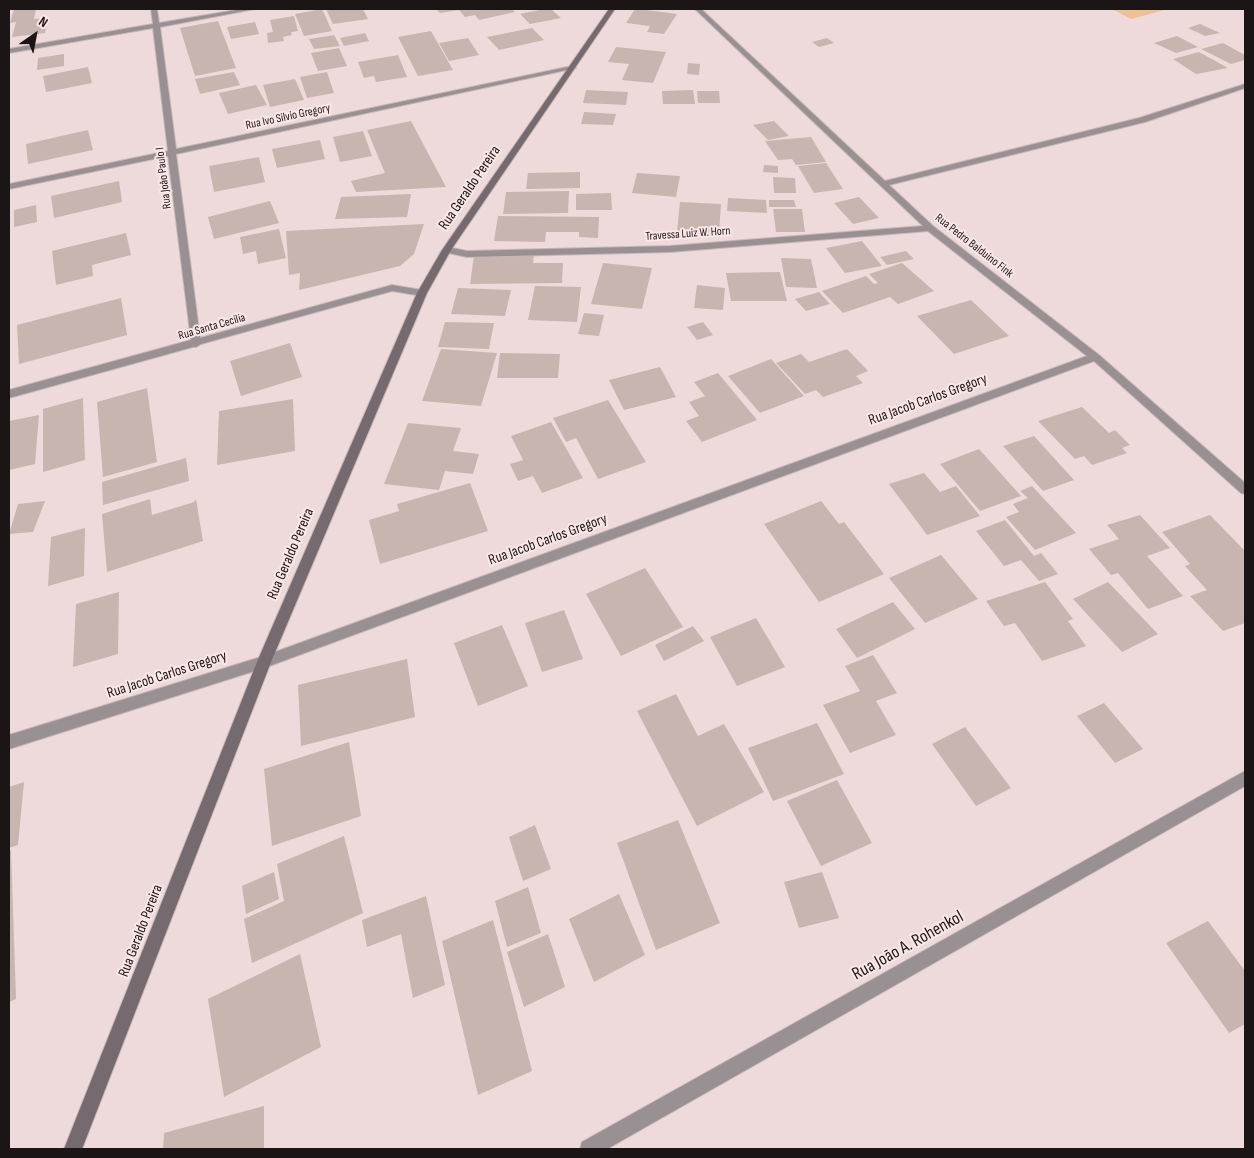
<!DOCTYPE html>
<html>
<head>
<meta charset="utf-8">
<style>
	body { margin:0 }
	#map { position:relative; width:1254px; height:1158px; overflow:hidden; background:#eedada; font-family:"Sofia Sans Condensed",sans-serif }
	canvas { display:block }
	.frame { position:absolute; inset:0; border:10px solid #1c1516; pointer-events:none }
	.north { position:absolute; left:10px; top:10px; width:50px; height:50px; -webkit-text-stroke:4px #fbe7e7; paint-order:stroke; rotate:33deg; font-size:14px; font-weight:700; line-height:20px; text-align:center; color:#1c1516 }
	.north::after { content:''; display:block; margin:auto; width:18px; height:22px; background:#1c1516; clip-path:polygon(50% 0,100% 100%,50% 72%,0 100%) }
</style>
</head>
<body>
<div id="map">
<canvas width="1254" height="1158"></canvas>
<div class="frame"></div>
<div class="north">N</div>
</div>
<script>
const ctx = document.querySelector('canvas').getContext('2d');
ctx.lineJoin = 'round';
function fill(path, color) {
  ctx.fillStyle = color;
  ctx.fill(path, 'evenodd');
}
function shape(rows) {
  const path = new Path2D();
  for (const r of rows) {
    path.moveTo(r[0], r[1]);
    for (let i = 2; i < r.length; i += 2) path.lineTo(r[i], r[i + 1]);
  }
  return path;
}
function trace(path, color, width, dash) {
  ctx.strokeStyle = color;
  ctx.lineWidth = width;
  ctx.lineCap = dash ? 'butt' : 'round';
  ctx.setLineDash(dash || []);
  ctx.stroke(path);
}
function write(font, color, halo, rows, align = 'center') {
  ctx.font = font + ' "Sofia Sans Condensed",sans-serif';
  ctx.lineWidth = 4;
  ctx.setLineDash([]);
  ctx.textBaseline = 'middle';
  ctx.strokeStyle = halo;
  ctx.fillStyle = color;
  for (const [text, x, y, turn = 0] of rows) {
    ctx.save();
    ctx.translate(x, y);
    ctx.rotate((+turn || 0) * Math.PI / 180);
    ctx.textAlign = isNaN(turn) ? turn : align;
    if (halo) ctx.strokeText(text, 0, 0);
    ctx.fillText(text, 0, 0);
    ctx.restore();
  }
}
fill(shape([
	[1112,9,1168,9,1131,19]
]), '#f0bf92');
fill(shape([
	[14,9,36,9,34,19,48,18,45,33,12,37,16,22,10,23],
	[322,9,332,31,304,36,295,14],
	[326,9,363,9,368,19,333,24],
	[436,9,512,9,515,12,479,20,475,15,465,17,459,10,440,13],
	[544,9,551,9,561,18,530,24,520,14],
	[635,9,639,9,677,14,664,34,647,32,650,26,626,23],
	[294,16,298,31,291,32,292,35,283,37,284,41,268,43,267,33,273,32,270,20],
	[218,21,236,68,195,76,180,28],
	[255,22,259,34,231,39,227,27],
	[1200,24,1220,33,1205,36,1188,28],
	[532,28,544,40,499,50,487,37],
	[431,31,453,70,418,76,398,37],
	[365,33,369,41,344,46,340,38],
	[334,35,340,46,314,49,309,39],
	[1177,36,1198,47,1176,53,1154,43],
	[468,38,479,55,449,61,439,43],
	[827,38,834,43,819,47,812,42],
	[1223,43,1245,55,1245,60,1231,64,1201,49],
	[616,47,666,52,653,83,622,80,629,64,608,62],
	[339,48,347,66,318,71,311,53],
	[1199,52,1228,68,1196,74,1173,59],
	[64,54,64,66,37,70,38,58],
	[398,55,407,77,376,82,374,76,364,78,358,62],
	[688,63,700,64,699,75,687,74],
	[88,67,92,83,46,92,43,76],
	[234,72,240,85,200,94,195,79],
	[327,72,334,93,307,98,300,77],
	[295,79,304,100,270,107,263,85],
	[256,85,267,105,228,114,219,93],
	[586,90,628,92,626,105,583,103],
	[693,90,695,104,663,104,662,91],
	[697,91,719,91,720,103,698,103],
	[584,112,616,114,613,125,581,124],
	[411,121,446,187,356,192,351,181,385,173,367,130],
	[774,121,789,136,768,140,753,125],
	[88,130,93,150,28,164,26,144],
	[363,131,372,156,340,162,333,137],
	[811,137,826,162,796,165,792,159,778,160,765,141],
	[320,140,325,159,277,168,272,149],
	[259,157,265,182,214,192,209,166],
	[826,163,843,189,814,193,798,166],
	[764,165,778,166,778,173,763,172],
	[580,172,580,188,526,189,528,173],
	[637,173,680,176,676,197,632,193],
	[773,177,795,178,796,193,774,193],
	[119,181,122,202,54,218,51,196],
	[569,191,568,213,503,214,506,192],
	[611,193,612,210,576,210,576,194],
	[411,194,407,217,335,219,341,197],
	[859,197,879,218,853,224,834,203],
	[728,198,766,200,767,213,727,211],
	[769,200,794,200,796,207,769,207],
	[270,201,279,223,214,239,208,217],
	[680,202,721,204,719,234,677,232],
	[36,205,37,222,14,227,14,210],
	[773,209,802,209,805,232,776,232],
	[498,216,599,217,598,238,579,237,579,232,546,232,545,242,494,241],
	[424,224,414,254,400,266,299,290,300,273,289,275,286,231],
	[279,229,286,258,258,264,256,251,243,254,240,237],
	[126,233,131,255,92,265,93,276,56,285,52,251],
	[862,241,882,266,845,273,826,248],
	[906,251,914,259,887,265,880,257],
	[534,255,533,263,563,263,562,283,470,284,474,256],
	[781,258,811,259,817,288,786,287],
	[603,263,652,268,642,309,591,304],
	[902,263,934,291,898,304,890,297,843,313,822,291,866,276,874,284,878,283,869,274],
	[780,272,787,301,731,301,726,273],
	[697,285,725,288,723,310,694,308],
	[535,286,581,287,577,322,528,320],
	[458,288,511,290,505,316,451,314],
	[819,292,830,304,806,311,795,299],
	[121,298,127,335,19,364,17,325],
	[971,300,1009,336,954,354,917,316],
	[584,313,604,315,599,336,578,334],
	[445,322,494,323,489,349,438,347],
	[703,322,713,335,697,340,687,327],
	[290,343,302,377,241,396,230,361],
	[441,349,497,353,481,406,422,401],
	[847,349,868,371,856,376,863,383,823,397,816,390,805,394,776,363,801,354,809,362],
	[500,353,560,354,558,378,497,378],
	[771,359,804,396,760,413,728,376],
	[660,367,676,397,624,410,609,380],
	[718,373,757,420,702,442,686,421,699,416,689,402,705,396,694,382],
	[147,388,157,462,103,477,97,402],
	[83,398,85,460,43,472,43,409],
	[293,399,295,451,217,465,219,411],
	[608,400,646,462,598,479,576,438,566,442,553,418],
	[1082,407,1109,433,1115,430,1130,445,1122,448,1127,453,1092,465,1084,456,1075,459,1038,421],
	[39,415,35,464,9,470,9,421],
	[551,422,583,478,542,493,533,476,518,481,510,464,523,460,511,436],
	[408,423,461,428,453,451,479,454,473,474,445,471,439,490,384,484],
	[1034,436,1074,480,1043,491,1003,446],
	[979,449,1021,496,980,511,940,464],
	[186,458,189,481,103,505,102,482],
	[924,473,940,492,956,486,980,516,927,535,889,484],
	[470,483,488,531,380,564,369,520,399,511,397,504],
	[1032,486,1076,533,1035,550,1006,517,1019,512,1013,504,1028,498,1020,491],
	[150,499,152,515,194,502,196,499,203,541,107,572,102,514],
	[45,501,33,532,9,534,18,504],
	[821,501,839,524,844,522,884,574,819,602,764,524],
	[1140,515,1170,548,1147,556,1183,596,1148,609,1118,573,1111,575,1089,549,1119,539,1107,525],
	[1210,515,1245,551,1245,623,1223,631,1190,596,1207,590,1185,566,1190,564,1162,532],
	[1005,520,1034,556,1041,553,1058,574,1039,581,1021,560,1004,566,976,531],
	[85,528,84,576,48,586,51,537],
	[941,555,978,599,925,623,889,578],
	[645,568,683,627,621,656,586,594],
	[1045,582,1073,619,1068,621,1086,646,1042,661,1015,623,1004,626,986,601],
	[1108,582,1158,634,1122,652,1073,599],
	[119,592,118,654,73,667,76,604],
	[893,602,915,629,857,658,836,629],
	[564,610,583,659,542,672,525,623],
	[756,618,785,667,737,686,710,637],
	[502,625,528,686,478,706,454,643],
	[693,626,704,641,664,661,655,645],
	[873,655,897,693,876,701,896,735,850,753,823,705,860,691,845,666],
	[407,659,415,717,301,746,298,685],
	[676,694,698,736,724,724,764,792,697,826,637,711],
	[1104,703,1143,749,1115,763,1077,716],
	[817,723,844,774,773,801,748,748],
	[965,727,1011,788,976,806,932,744],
	[349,742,361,816,272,846,264,769],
	[837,780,872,843,821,866,787,801],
	[24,782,18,845,9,848,9,787],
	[678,820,720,923,656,950,617,843],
	[535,825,551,869,523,881,509,837],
	[344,836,363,913,252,963,244,919,284,901,277,864],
	[11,850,16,999,9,1002,9,851],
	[274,872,279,899,246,914,242,886],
	[822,872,839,918,799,928,784,882],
	[528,887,541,933,507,947,495,901],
	[619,894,645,955,594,982,569,919],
	[426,896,445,985,413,998,401,934,367,947,362,920],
	[493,920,532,1071,478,1095,442,941],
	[1208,921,1245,971,1245,1024,1229,1033,1166,943],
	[548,934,565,987,524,1007,507,952],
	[300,954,321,1047,224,1097,208,999],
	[264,1106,264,1149,163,1149,164,1133]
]), '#c8b5af');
const street = shape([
	[151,9,157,9,159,23,242,9,255,9,160,27,176,149,572,66,576,68,176,154,200,338,392,285,422,290,427,293,422,296,392,291,201,344,196,347,193,347,9,398,9,390,191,340,168,156,9,189,9,184,168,151,153,28,9,53,9,49,153,24,151,9],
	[695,9,701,9,885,181,1139,118,1245,84,1245,88,1145,122,889,185,933,226,1099,355,1245,483,1245,494,1241,493,1094,361,264,668,9,749,9,735,264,656,1087,356,928,231,670,252,467,257,444,252,442,250,447,247,467,251,670,246,923,226,695,9],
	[1245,771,1245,786,607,1149,580,1149,582,1142,1245,771]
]);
const secondary = shape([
	[609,9,615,9,451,250,427,293,271,662,82,1149,64,1149,257,662,417,293,442,250,609,9]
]);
trace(street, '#c8b7b7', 2);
trace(secondary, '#c8b7b7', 2);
fill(street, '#989093');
fill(secondary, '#756a6f');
write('12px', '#1c1516', '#fbe7e7', [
	["Rua Ivo Silvio Gregory",288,117,-12],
	["Rua João Paulo I",164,178,-97],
	["Travessa Luiz W. Horn",688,234,-4],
	["Rua Pedro Balduino Fink",974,246,38],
	["Rua Santa Cecilia",212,327,-16]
]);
write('15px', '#1c1516', '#fbe7e7', [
	["Rua Geraldo Pereira",470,188,-56],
	["Rua Jacob Carlos Gregory",928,400,-20],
	["Rua Jacob Carlos Gregory",548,540,-20],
	["Rua Geraldo Pereira",291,554,-67],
	["Rua Jacob Carlos Gregory",167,675,-18],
	["Rua Geraldo Pereira",141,931,-69]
]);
write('18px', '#1c1516', '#fbe7e7', [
	["Rua João A. Rohenkol",908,946,-29]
]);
</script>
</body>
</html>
